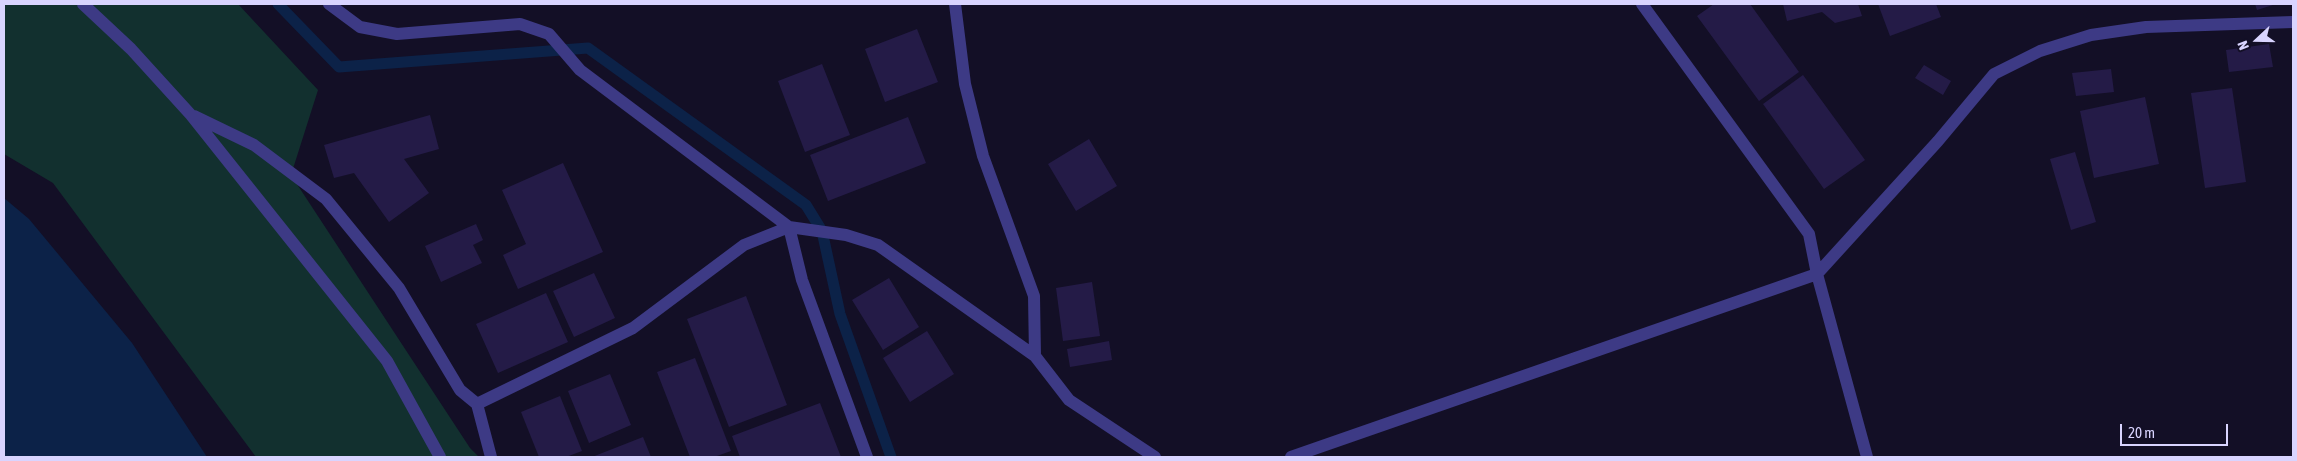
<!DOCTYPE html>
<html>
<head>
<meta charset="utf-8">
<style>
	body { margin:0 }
	#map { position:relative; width:2297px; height:461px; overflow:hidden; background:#130f26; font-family:"Asap Condensed",sans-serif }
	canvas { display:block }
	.frame { position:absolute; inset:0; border:5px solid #d9d4ff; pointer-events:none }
	.north { position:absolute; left:2232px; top:15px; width:50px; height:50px; -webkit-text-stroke:4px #130f26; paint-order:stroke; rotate:249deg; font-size:14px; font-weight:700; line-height:20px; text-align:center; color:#d9d4ff }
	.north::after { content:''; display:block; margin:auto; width:18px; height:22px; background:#d9d4ff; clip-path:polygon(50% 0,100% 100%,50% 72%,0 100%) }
	.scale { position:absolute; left:2120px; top:424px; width:108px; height:22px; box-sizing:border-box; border:2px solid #d9d4ff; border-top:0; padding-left:6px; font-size:15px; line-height:18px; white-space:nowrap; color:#d9d4ff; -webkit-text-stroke:4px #130f26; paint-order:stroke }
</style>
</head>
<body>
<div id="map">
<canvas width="2297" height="461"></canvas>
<div class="frame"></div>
<div class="north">N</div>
<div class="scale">20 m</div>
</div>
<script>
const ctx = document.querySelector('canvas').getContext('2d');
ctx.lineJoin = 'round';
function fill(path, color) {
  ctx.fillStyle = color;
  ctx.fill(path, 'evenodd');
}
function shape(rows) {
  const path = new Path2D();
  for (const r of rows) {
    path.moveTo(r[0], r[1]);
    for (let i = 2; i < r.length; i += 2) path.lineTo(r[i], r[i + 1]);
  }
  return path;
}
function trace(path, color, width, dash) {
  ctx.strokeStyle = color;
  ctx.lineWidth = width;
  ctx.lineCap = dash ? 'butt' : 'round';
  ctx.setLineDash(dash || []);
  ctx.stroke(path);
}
fill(shape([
	[4,4,238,4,318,90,291,175,470,448,479,457,256,457,53,183,4,154]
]), '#12302f');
fill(shape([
	[4,198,29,219,132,343,207,457,4,457]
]), '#0c2248');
trace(shape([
	[278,4,339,67,588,48,806,205,822,231,840,314,891,457]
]), '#0c2248', 11);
fill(shape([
	[1714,4,1750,4,1799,72,1759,101,1697,16],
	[1783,4,1858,4,1862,16,1835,23,1822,12,1787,21],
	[1878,4,1936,4,1941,17,1890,36],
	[2255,4,2276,4,2257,10],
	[917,29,938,82,885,102,865,49],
	[2269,44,2273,67,2229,72,2226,50],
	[822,64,850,135,805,152,778,81],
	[1924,65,1951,81,1943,95,1915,78],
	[2111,69,2114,92,2076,96,2072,73],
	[1803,75,1865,160,1824,189,1763,104],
	[2232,88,2246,182,2205,188,2191,93],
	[2145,97,2159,164,2094,178,2080,111],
	[430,115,439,149,404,159,429,193,389,222,354,173,334,178,324,145],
	[908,117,926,163,828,201,810,155],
	[1089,139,1117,186,1076,211,1048,164],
	[2075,152,2096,222,2071,230,2050,159],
	[563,163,603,252,518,289,503,255,526,244,502,190],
	[476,224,483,240,473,245,482,263,441,282,425,246],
	[594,273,615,318,574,337,553,291],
	[889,278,919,327,883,350,852,300],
	[1092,282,1100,336,1063,341,1056,288],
	[546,293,568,342,498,373,476,324],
	[746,296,787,405,729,427,687,319],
	[927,331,954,374,910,402,883,358],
	[1109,341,1112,360,1070,367,1067,349],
	[695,358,731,451,714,457,690,457,657,372],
	[610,374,631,425,589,443,568,391],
	[560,396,582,451,566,457,539,457,521,412],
	[820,403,841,457,740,457,732,436],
	[643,437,651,457,592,457]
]), '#241b47');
trace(shape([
	[83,4,131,49,191,115,387,361,440,457],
	[329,4,360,27,397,34,520,24,549,34,580,70,789,227,802,280,867,457],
	[955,4,965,84,983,156,1034,296,1035,356,1069,400,1155,457],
	[1642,4,1809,234,1817,274],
	[194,116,254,145,326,199,399,288,460,390,477,404],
	[1817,274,1938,141,1994,74,2040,51,2091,35,2146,27,2293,22],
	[491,457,477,404,633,328,744,245,789,227,846,235,878,245,1035,356],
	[1291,457,1817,274,1867,457]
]), '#3d3a85', 12);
</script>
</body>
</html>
